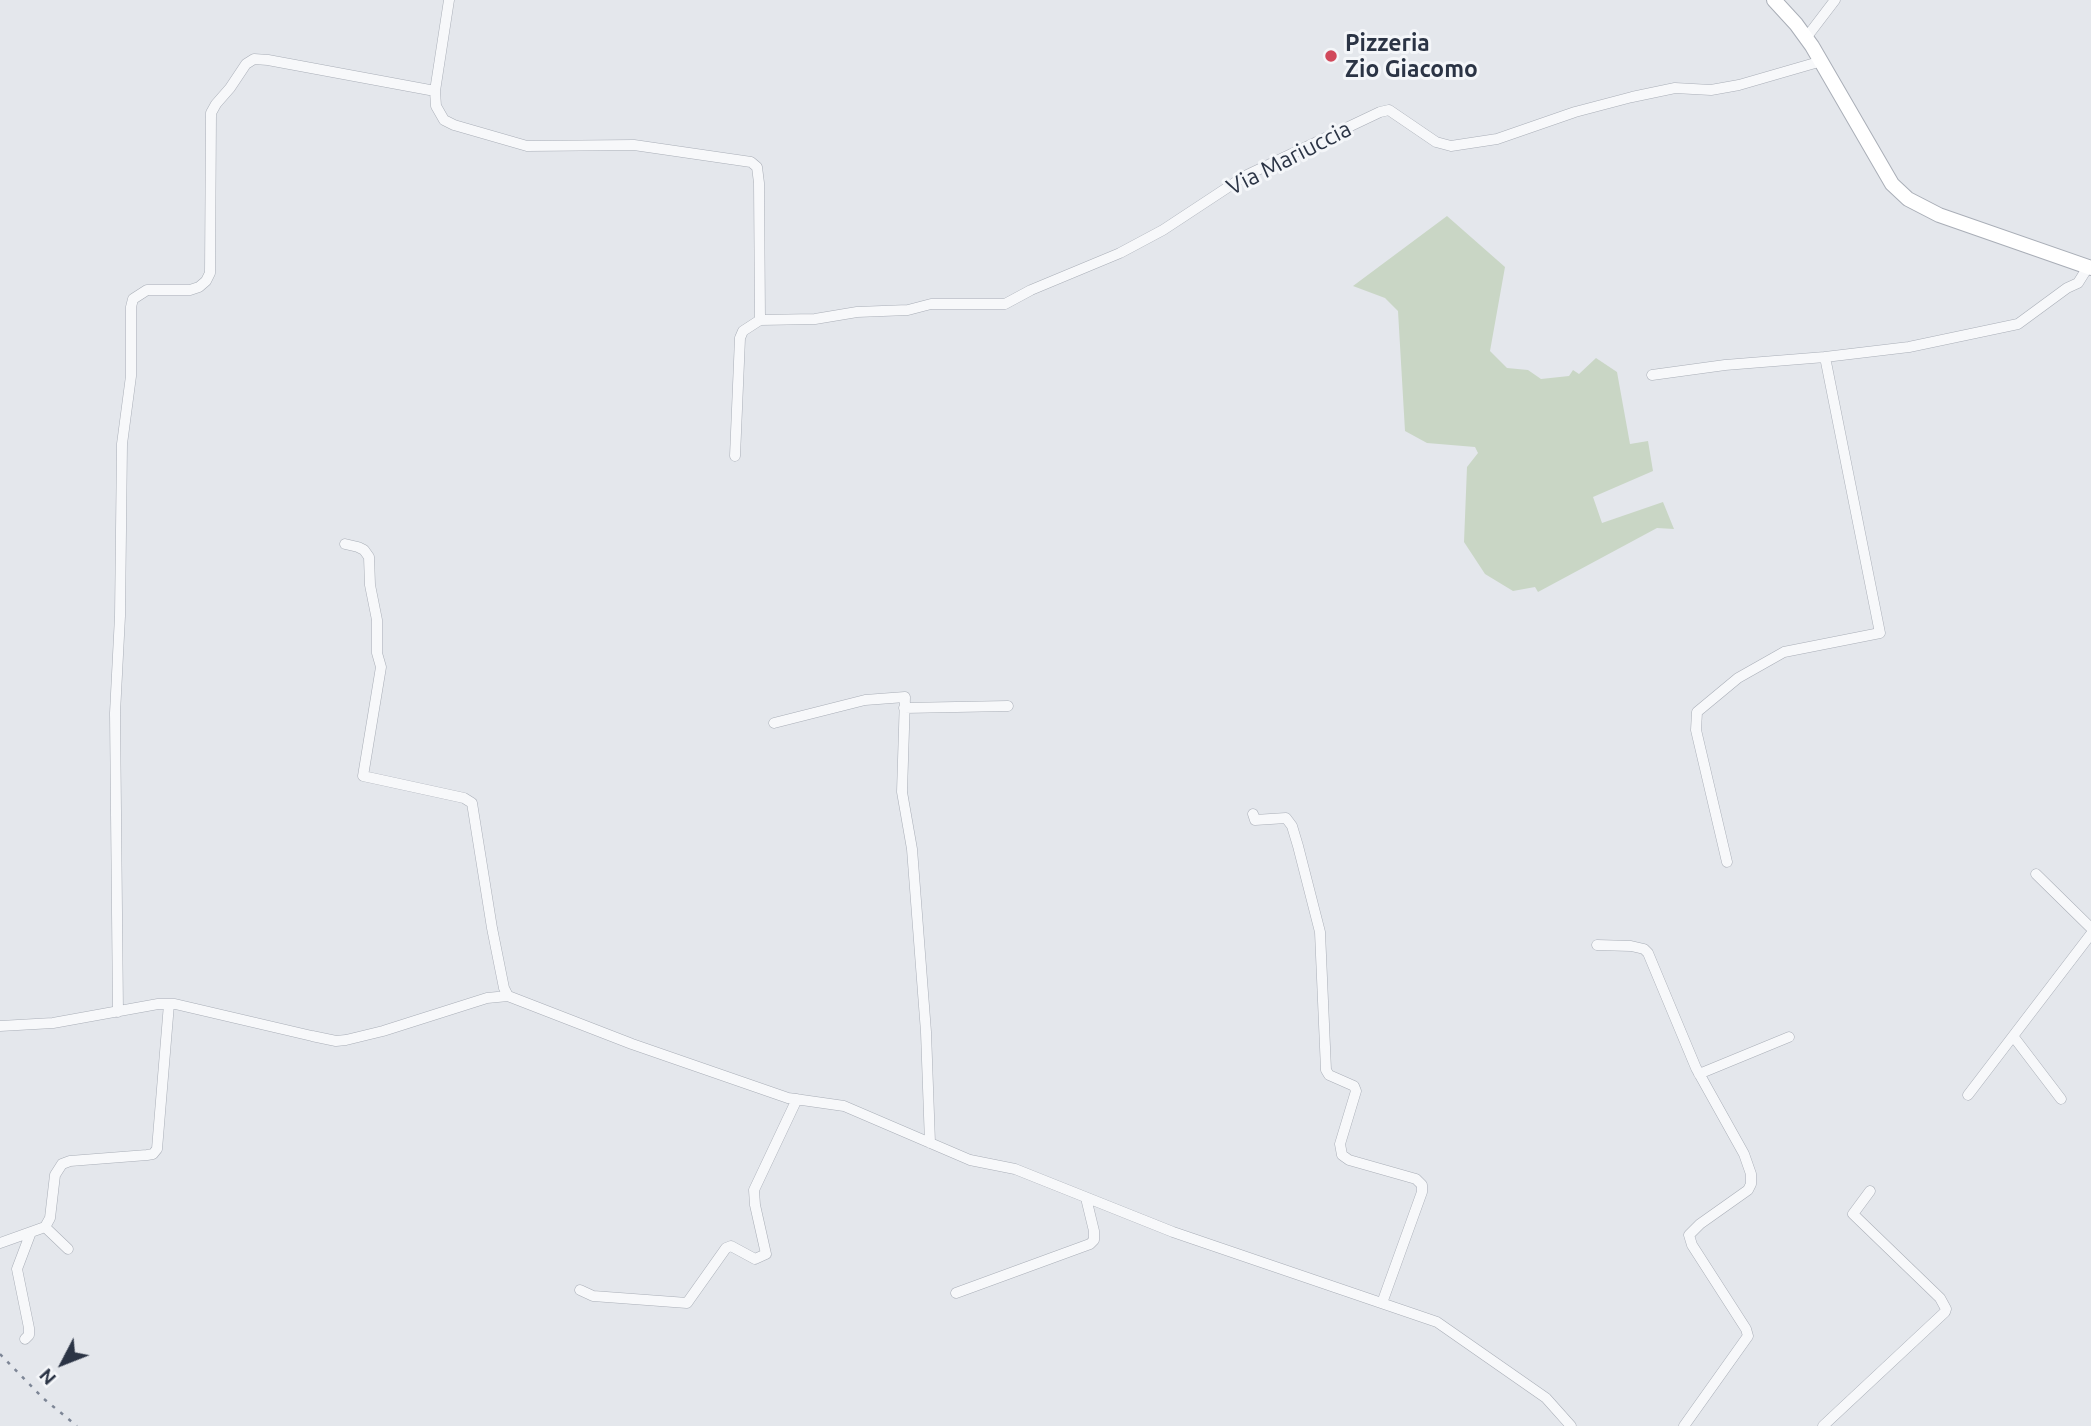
<!DOCTYPE html>
<html>
<head>
<meta charset="utf-8">
<style>
	body { margin:0 }
	#map { position:relative; width:2091px; height:1426px; overflow:hidden; background:#e4e7ec; font-family:Ubuntu,sans-serif }
	canvas { display:block }
	.north { position:absolute; left:28px; top:1328px; width:70px; height:70px; -webkit-text-stroke:5px #f4f6f9; paint-order:stroke; rotate:228deg; font-size:19px; font-weight:700; line-height:28px; text-align:center; color:#2b3445 }
	.north::after { content:''; display:block; margin:auto; width:24px; height:32px; background:#2b3445; clip-path:polygon(50% 0,100% 100%,50% 72%,0 100%) }
</style>
</head>
<body>
<div id="map">
<canvas width="2091" height="1426"></canvas>
<div class="north">N</div>
</div>
<script>
const ctx = document.querySelector('canvas').getContext('2d');
ctx.lineJoin = 'round';
function fill(path, color) {
  ctx.fillStyle = color;
  ctx.fill(path, 'evenodd');
}
function shape(rows) {
  const path = new Path2D();
  for (const r of rows) {
    path.moveTo(r[0], r[1]);
    for (let i = 2; i < r.length; i += 2) path.lineTo(r[i], r[i + 1]);
  }
  return path;
}
function trace(path, color, width, dash) {
  ctx.strokeStyle = color;
  ctx.lineWidth = width;
  ctx.lineCap = dash ? 'butt' : 'round';
  ctx.setLineDash(dash || []);
  ctx.stroke(path);
}
function write(font, color, halo, rows, align = 'center') {
  ctx.font = font + ' Ubuntu,sans-serif';
  ctx.lineWidth = 6;
  ctx.setLineDash([]);
  ctx.textBaseline = 'middle';
  ctx.strokeStyle = halo;
  ctx.fillStyle = color;
  for (const [text, x, y, turn = 0] of rows) {
    ctx.save();
    ctx.translate(x, y);
    ctx.rotate((+turn || 0) * Math.PI / 180);
    ctx.textAlign = isNaN(turn) ? turn : align;
    if (halo) ctx.strokeText(text, 0, 0);
    ctx.fillText(text, 0, 0);
    ctx.restore();
  }
}
fill(shape([
	[1447,216,1505,267,1490,351,1507,368,1528,370,1541,379,1569,376,1573,370,1579,374,1596,358,1617,372,1630,444,1648,441,1653,471,1593,497,1602,523,1663,502,1674,529,1657,528,1538,592,1535,587,1513,591,1485,574,1464,542,1467,467,1478,453,1475,447,1427,443,1405,431,1398,311,1385,298,1353,286]
]), '#c9d6c5');
const minor = shape([
	[1806,38,1835,0],
	[435,91,449,0],
	[1652,375,1725,365,1825,357,1909,347,2018,324,2067,288,2078,283,2088,267],
	[735,456,740,338,743,331,760,320,815,319,857,312,908,310,931,304,1005,304,1031,290,1120,253,1163,230,1245,176,1380,112,1389,110,1436,142,1451,146,1497,139,1575,112,1632,97,1675,88,1711,90,1739,85,1822,61],
	[345,544,358,547,364,550,369,557,370,585,377,620,377,653,381,667,363,776,464,798,472,803,492,928,504,988,508,996],
	[904,708,1008,706],
	[774,723,865,700,905,697,902,792,912,849,926,1032,930,1143],
	[1253,814,1255,820,1286,818,1292,826,1298,846,1320,932,1326,1070,1329,1075,1354,1086,1356,1091,1340,1144,1342,1155,1349,1160,1416,1179,1422,1185,1422,1192,1382,1303],
	[1727,862,1696,730,1697,712,1738,678,1784,652,1880,633,1825,357],
	[2036,874,2091,928],
	[1597,945,1631,946,1644,949,1648,953,1696,1068,1744,1154,1751,1174,1751,1184,1748,1190,1700,1224,1689,1235,1692,1245,1746,1329,1748,1336,1684,1426],
	[118,1012,115,713,120,616,122,444,131,376,131,307,133,299,147,290,190,290,199,287,206,281,210,273,211,113,216,104,230,88,246,64,254,59,268,60,435,91,436,106,444,120,454,125,527,146,634,145,751,162,757,167,759,183,760,320],
	[0,1026,53,1023,158,1004,175,1004,312,1036,336,1041,346,1040,383,1031,487,998,508,996,632,1044,788,1098,844,1106,970,1160,1015,1169,1173,1232,1437,1322,1546,1398,1571,1426],
	[2013,1036,2061,1099],
	[1699,1074,1789,1037],
	[1968,1095,2091,934],
	[45,1227,50,1218,55,1175,62,1164,70,1161,147,1155,153,1154,157,1149,169,1004],
	[0,1243,45,1227,68,1249],
	[580,1290,593,1296,687,1303,726,1248,731,1246,755,1259,766,1254,755,1205,754,1190,797,1099],
	[956,1293,1090,1244,1094,1240,1094,1231,1086,1198],
	[25,1339,29,1335,29,1328,17,1269,31,1232],
	[1823,1426,1945,1312,1946,1309,1940,1298,1853,1214,1870,1191]
]);
const secondary = shape([
	[1774,0,1796,24,1812,46,1892,184,1908,199,1939,215,2091,268]
]);
trace(minor, '#a9aeb7', 11);
trace(secondary, '#a9aeb7', 16);
trace(minor, '#f7f8fa', 10);
trace(secondary, '#fff', 14);
trace(shape([
	[0,1354,44,1399,77,1426]
]), '#7d8696', 2.5, [3.5, 7]);
for (const [x, y, r, color] of [
	[1331,56,7,"#d1495b"]
]) {
  const dot = new Path2D();
  dot.arc(x, y, r, 0, 2 * Math.PI);
  ctx.fillStyle = color;
  ctx.fill(dot);
  trace(dot, '#f4f6f9', 2.5);
}
write('bold 23px', '#2b3445', '#f4f6f9', [
	["Pizzeria",1345,43],
	["Zio Giacomo",1345,69]
], 'left');
write('23px', '#2b3445', '#f4f6f9', [
	["Via Mariuccia",1289,158,-27]
]);
</script>
</body>
</html>
